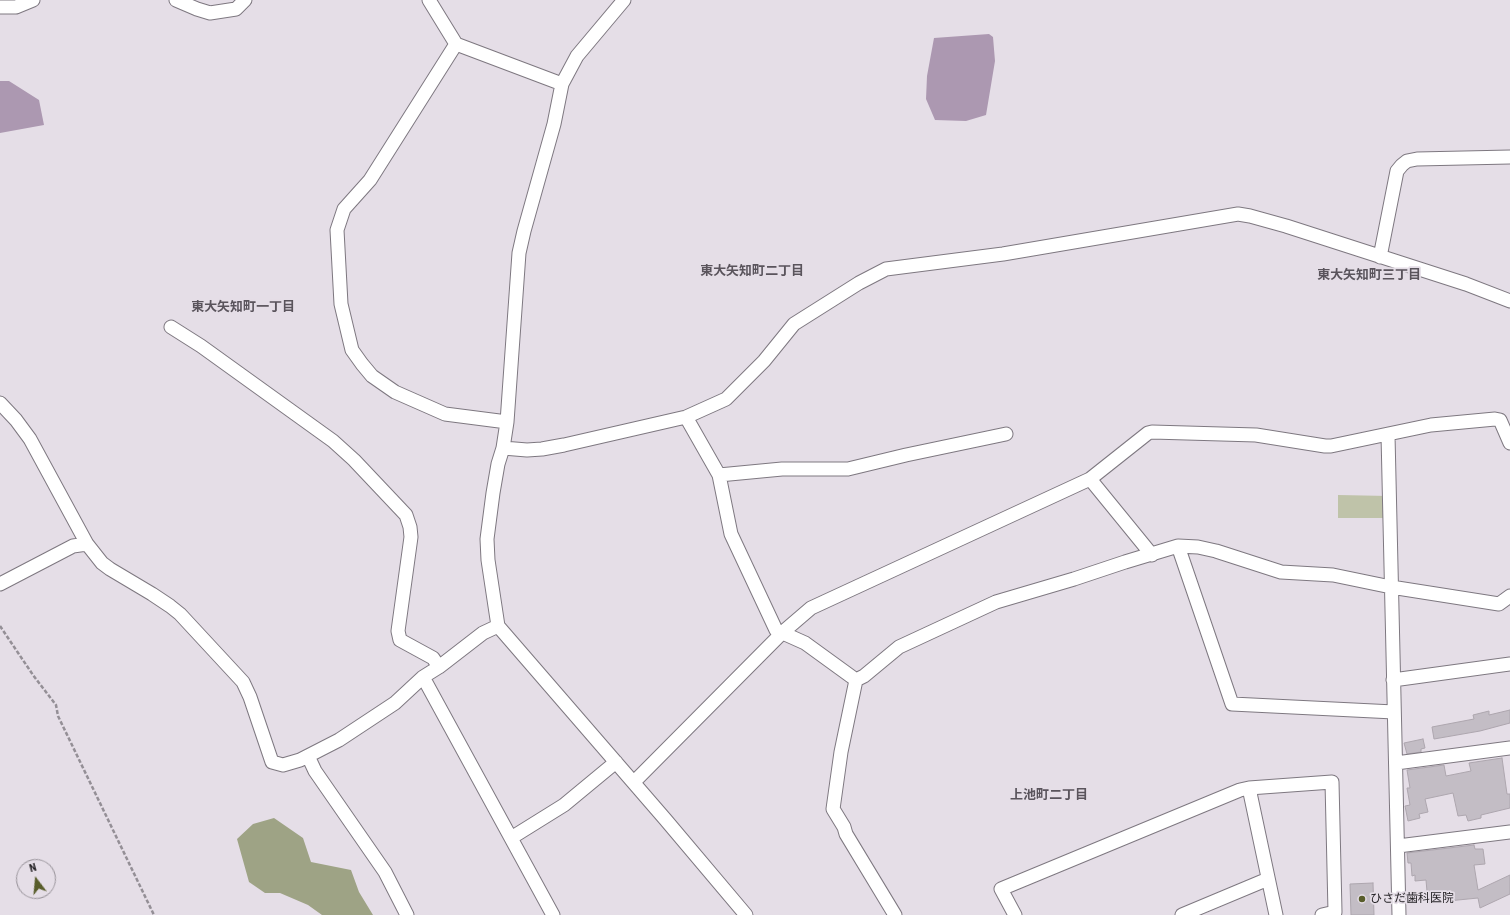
<!DOCTYPE html>
<html>
<head>
<meta charset="utf-8">
<style>
	body { margin:0 }
	#map { position:relative; width:1510px; height:915px; overflow:hidden; background:#e5dee7; font-family:"Roboto Condensed",sans-serif }
	canvas { display:block }
	.north { position:absolute; left:16px; top:859px; width:40px; height:40px; box-sizing:border-box; background:#e5dee7; border:1px solid #969198; border-radius:50%; rotate:344deg; font-size:11px; font-weight:700; line-height:16px; text-align:center; color:#201e21 }
	.north::after { content:''; display:block; margin:auto; width:14px; height:18px; background:#585d2b; clip-path:polygon(50% 0,100% 100%,50% 72%,0 100%) }
</style>
</head>
<body>
<div id="map">
<canvas width="1510" height="915"></canvas>
<div class="north">N</div>
</div>
<script>
const ctx = document.querySelector('canvas').getContext('2d');
ctx.lineJoin = 'round';
function fill(path, color) {
  ctx.fillStyle = color;
  ctx.fill(path, 'evenodd');
}
function shape(rows) {
  const path = new Path2D();
  for (const r of rows) {
    path.moveTo(r[0], r[1]);
    for (let i = 2; i < r.length; i += 2) path.lineTo(r[i], r[i + 1]);
  }
  return path;
}
function trace(path, color, width, dash) {
  ctx.strokeStyle = color;
  ctx.lineWidth = width;
  ctx.lineCap = dash ? 'butt' : 'round';
  ctx.setLineDash(dash || []);
  ctx.stroke(path);
}
function write(font, color, halo, rows, align = 'center') {
  ctx.font = font + ' "Roboto Condensed","Noto Sans JP",sans-serif';
  ctx.lineWidth = 3.5;
  ctx.setLineDash([]);
  ctx.textBaseline = 'middle';
  ctx.strokeStyle = halo;
  ctx.fillStyle = color;
  for (const [text, x, y, turn = 0] of rows) {
    ctx.save();
    ctx.translate(x, y);
    ctx.rotate((+turn || 0) * Math.PI / 180);
    ctx.textAlign = isNaN(turn) ? turn : align;
    if (halo) ctx.strokeText(text, 0, 0);
    ctx.fillText(text, 0, 0);
    ctx.restore();
  }
}
fill(shape([
	[1338,495,1389,496,1390,518,1338,518]
]), '#bfc3a9');
fill(shape([
	[274,818,303,838,311,862,351,870,359,892,373,915,322,915,308,905,280,893,265,893,249,882,237,839,253,824]
]), '#9ea385');
fill(shape([
	[989,34,993,37,995,61,986,115,966,121,935,120,926,99,927,76,934,38],
	[0,81,9,81,39,100,44,125,0,133]
]), '#ac98b1');
const building = shape([
	[1510,710,1510,723,1480,731,1434,739,1432,727,1474,719,1473,715,1489,711,1489,715,1510,710],
	[1423,739,1425,748,1421,749,1421,752,1407,754,1404,743,1423,739],
	[1502,758,1507,794,1510,794,1510,808,1481,815,1481,818,1468,821,1466,815,1458,816,1453,793,1425,799,1428,812,1419,814,1420,818,1408,821,1405,806,1410,805,1407,788,1410,788,1407,770,1444,765,1446,776,1471,771,1469,763,1502,758],
	[1474,845,1475,849,1483,849,1485,864,1474,865,1478,890,1510,875,1510,894,1480,908,1478,898,1428,903,1426,880,1415,881,1415,875,1412,876,1411,863,1408,863,1407,853,1474,845],
	[1373,883,1374,915,1351,915,1350,884,1373,883]
]);
fill(building, '#c3bdc5');
trace(building, '#ada6ae', 1);
const minor = shape([
	[176,0,197,9,210,13,236,9,245,0],
	[429,0,456,44,562,84],
	[624,0,577,56,562,84,554,124,524,231,519,253,507,422,503,448,498,464,493,493,487,539,488,560,498,626,665,819,746,915],
	[0,7,16,7,33,0],
	[456,44,370,180,344,209,337,230,341,304,352,350,362,364,372,376,395,392,445,414,507,422],
	[1380,257,1397,171,1402,165,1407,161,1417,159,1510,157],
	[171,327,201,346,333,441,354,460,406,515,410,527,411,537,398,631,400,640,433,658,439,667],
	[0,403,16,420,30,439,87,544,102,563,110,569,152,594,170,606,180,614,243,682,250,697,272,762,283,765,300,760,339,740,395,703,423,677,439,667,483,633,498,626],
	[686,417,719,475,731,534,776,630,805,643,856,680,864,676,899,647,996,602,1074,579,1125,562,1178,546,1198,547,1216,551,1281,572,1333,575,1391,587,1499,604,1510,596],
	[1388,435,1399,915],
	[503,448,527,450,542,449,564,445,686,417,726,399,764,361,794,324,859,283,886,269,1003,254,1238,214,1250,216,1286,226,1466,284,1510,301],
	[719,475,782,469,848,469,906,455,1006,434],
	[1178,546,1232,704,1394,712],
	[1152,555,1090,479,1148,433,1152,432,1256,435,1325,446,1331,446,1431,425,1495,419,1500,420,1510,443],
	[0,584,73,546,87,544],
	[423,677,553,915],
	[856,680,841,752,833,809,844,827,846,834,895,915],
	[1393,680,1510,664],
	[308,756,315,771,385,872,407,915],
	[1396,763,1510,748],
	[634,782,783,632,811,608,1090,479],
	[1249,788,1276,915],
	[511,838,564,805,616,762],
	[1398,846,1510,832],
	[1015,915,1001,889,1240,790,1249,788,1332,782,1335,912,1322,915],
	[1182,915,1268,879]
]);
trace(minor, '#7e7880', 15);
trace(shape([
	[0,626,33,675,56,705,58,716,154,915]
]), '#948f96', 2.5, [4, 2]);
trace(minor, '#fff', 13);
for (const [x, y, r, color] of [
	[1362,899,4,"#585d2b"]
]) {
  const dot = new Path2D();
  dot.arc(x, y, r, 0, 2 * Math.PI);
  ctx.fillStyle = color;
  ctx.fill(dot);
  trace(dot, '#e5dee7', 1.5);
}
write('12px', '#201e21', '#e5dee7', [
	["ひさだ歯科医院",1370,899]
], 'left');
write('bold 13px', '#5a545c', '#e5dee7', [
	["東大矢知町二丁目",752,272],
	["東大矢知町三丁目",1369,276],
	["東大矢知町一丁目",243,308],
	["上池町二丁目",1049,796]
]);
</script>
</body>
</html>
